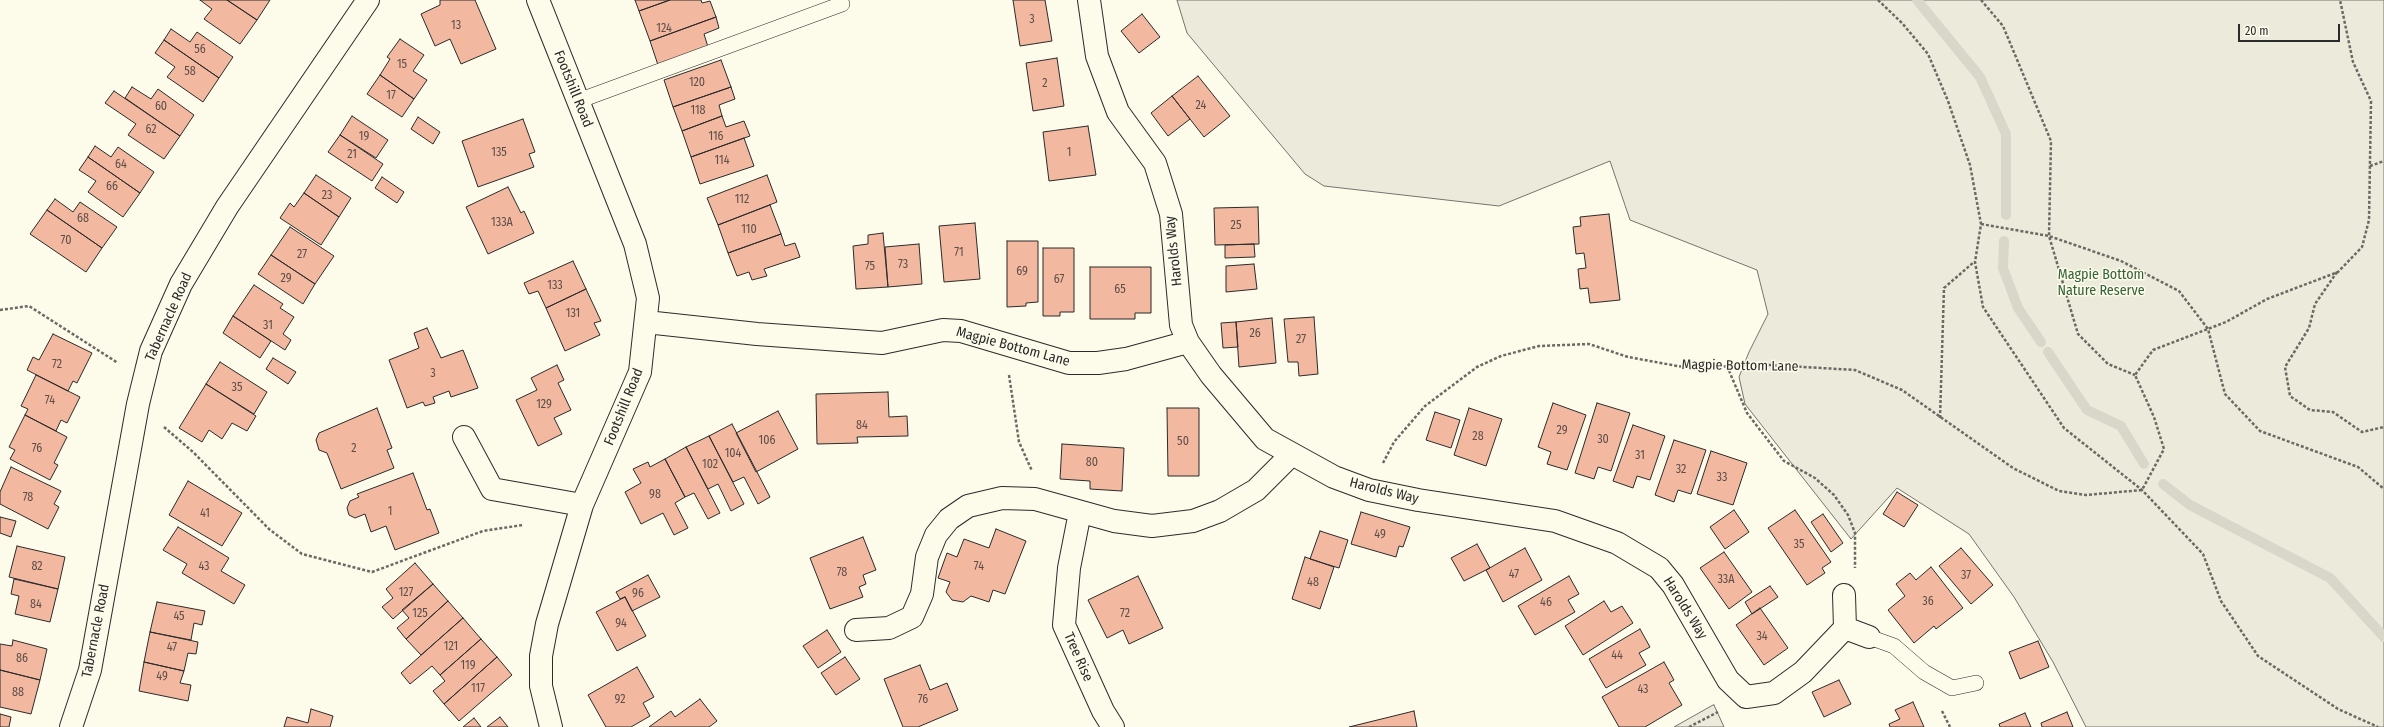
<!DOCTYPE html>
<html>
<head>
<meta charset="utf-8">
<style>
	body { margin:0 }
	#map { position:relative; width:2384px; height:727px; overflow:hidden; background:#fdfbea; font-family:"Fira Sans Condensed",sans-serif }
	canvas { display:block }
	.scale { position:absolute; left:2238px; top:24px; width:102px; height:18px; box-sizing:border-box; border:2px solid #2b2b2b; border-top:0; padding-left:5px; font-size:12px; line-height:14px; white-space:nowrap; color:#2b2b2b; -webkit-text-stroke:3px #fdfbea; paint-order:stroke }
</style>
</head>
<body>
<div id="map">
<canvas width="2384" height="727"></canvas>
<div class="scale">20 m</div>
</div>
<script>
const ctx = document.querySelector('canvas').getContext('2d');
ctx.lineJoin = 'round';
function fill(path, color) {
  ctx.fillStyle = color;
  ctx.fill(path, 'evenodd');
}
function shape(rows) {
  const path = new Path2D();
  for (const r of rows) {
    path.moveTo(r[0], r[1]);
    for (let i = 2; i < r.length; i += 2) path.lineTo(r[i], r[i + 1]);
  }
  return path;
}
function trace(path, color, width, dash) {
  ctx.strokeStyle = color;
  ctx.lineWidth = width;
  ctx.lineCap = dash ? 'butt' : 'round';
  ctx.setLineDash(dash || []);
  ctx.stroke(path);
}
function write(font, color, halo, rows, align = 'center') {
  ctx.font = font + ' "Fira Sans Condensed",sans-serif';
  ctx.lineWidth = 3;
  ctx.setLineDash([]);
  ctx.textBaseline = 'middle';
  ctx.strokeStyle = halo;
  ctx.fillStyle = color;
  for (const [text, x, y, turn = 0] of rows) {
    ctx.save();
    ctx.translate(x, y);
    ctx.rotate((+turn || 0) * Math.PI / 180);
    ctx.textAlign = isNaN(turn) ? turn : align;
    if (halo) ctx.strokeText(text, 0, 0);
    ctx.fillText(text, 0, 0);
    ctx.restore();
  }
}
const green = shape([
	[1177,0,2384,0,2384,727,2086,727,2053,662,2014,597,1969,534,1897,488,1851,539,1745,404,1739,377,1749,352,1768,314,1757,270,1630,220,1610,161,1499,206,1324,186,1305,174,1187,33,1177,0],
	[1714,705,1724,727,1674,727,1713,705,1714,705]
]);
fill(green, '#ecebdb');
trace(green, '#74746e', 1);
trace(shape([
	[1917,0,1980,77,2006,134,2006,215],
	[2004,241,2003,268,2018,308,2041,342],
	[2048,352,2087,410,2121,426,2144,464],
	[2163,484,2190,505,2330,578,2384,637]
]), '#d8d7c9', 10);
const building = shape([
	[200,0,227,0,257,20,240,44,204,19,212,9,200,0],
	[227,0,270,0,257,20,227,0],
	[475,0,496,49,461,64,450,39,435,46,421,14,440,5,440,0,475,0],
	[635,0,670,0,639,11,635,0],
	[670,0,701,0,702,3,710,1,716,17,650,41,639,11,670,0],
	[1013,0,1045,0,1052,41,1020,46,1013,0],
	[1142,14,1160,37,1139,53,1121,31,1142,14],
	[716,17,719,28,704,34,708,47,658,65,650,41,716,17],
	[171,29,190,42,197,32,233,57,219,78,164,40,171,29],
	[400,39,424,55,413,71,427,80,414,99,380,75,390,59,387,57,400,39],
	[164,40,219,78,203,102,167,77,175,67,155,53,164,40],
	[1057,58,1064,106,1033,111,1026,63,1057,58],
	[721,60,731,87,673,107,664,80,721,60],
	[380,75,414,99,402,117,367,94,380,75],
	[1198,76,1230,116,1204,137,1172,96,1198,76],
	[132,87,151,99,158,89,194,115,180,136,125,98,132,87],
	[731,87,735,99,719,105,722,116,682,131,673,107,731,87],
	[114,91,180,136,164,159,128,135,136,124,105,103,114,91],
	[1172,96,1190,119,1168,136,1151,113,1172,96],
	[352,116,388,140,376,158,340,135,352,116],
	[722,116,726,127,744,121,750,136,691,157,682,131,722,116],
	[418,117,440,132,433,144,411,129,418,117],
	[523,119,535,152,529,154,534,167,478,187,462,141,523,119],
	[1088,126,1096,175,1049,181,1043,132,1088,126],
	[340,135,383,164,372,181,328,152,340,135],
	[744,138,754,166,700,184,691,157,744,138],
	[95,146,111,157,118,147,154,172,140,193,88,157,95,146],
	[88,157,140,193,123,217,88,192,96,181,79,170,88,157],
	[316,175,351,198,339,217,304,193,316,175],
	[767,175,777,202,718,225,707,198,767,175],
	[382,177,404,192,397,203,375,188,382,177],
	[508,187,521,213,524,211,534,233,488,254,466,207,508,187],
	[304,193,339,217,321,245,280,218,290,203,294,207,304,193],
	[55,199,73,212,80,202,117,227,102,248,47,210,55,199],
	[770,205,781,234,728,253,718,225,770,205],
	[1258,207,1259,244,1215,245,1214,208,1258,207],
	[47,210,102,248,86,272,30,234,47,210],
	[1609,214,1620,300,1590,303,1588,288,1580,289,1578,269,1586,268,1584,253,1576,254,1573,227,1581,226,1580,217,1609,214],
	[975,223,980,279,944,282,939,226,975,223],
	[290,227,334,256,315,284,271,255,290,227],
	[883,233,888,287,856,289,853,246,868,244,868,235,883,233],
	[781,234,785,246,795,243,800,257,764,269,767,276,752,280,749,272,737,276,728,253,781,234],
	[1007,241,1038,241,1038,302,1026,303,1026,306,1007,307,1007,241],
	[919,244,922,284,888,287,885,247,919,244],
	[1254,244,1255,257,1225,258,1225,245,1254,244],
	[1043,248,1074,248,1074,312,1060,312,1060,316,1043,316,1043,248],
	[271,255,315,284,303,304,258,274,271,255],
	[573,261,586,289,546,308,538,291,529,294,524,283,573,261],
	[1254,264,1257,289,1226,292,1226,266,1254,264],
	[1090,267,1151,267,1151,313,1135,313,1135,319,1090,319,1090,267],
	[254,285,283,304,280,308,294,317,283,334,291,340,285,350,233,316,254,285],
	[586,289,601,321,594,323,600,335,565,351,546,308,586,289],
	[233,316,271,341,260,358,223,333,233,316],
	[1314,317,1318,374,1299,376,1298,362,1288,362,1284,319,1314,317],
	[1272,318,1276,363,1239,367,1236,322,1272,318],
	[1236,322,1238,347,1223,348,1221,323,1236,322],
	[427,328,441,358,463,350,478,388,451,397,449,391,433,397,435,403,425,406,423,402,407,408,389,360,419,348,414,333,427,328],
	[53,334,92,353,77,383,73,381,68,391,27,370,33,357,39,360,53,334],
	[273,358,296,372,288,384,266,369,273,358],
	[220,362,267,392,254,414,206,384,220,362],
	[557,365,564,380,558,383,571,410,554,418,562,434,538,446,516,400,537,390,531,378,557,365],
	[36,375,80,397,67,423,61,420,56,431,25,415,28,409,21,406,36,375],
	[206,384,256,416,247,431,232,423,222,439,209,430,202,442,179,428,206,384],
	[888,392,889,417,907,416,908,436,857,437,858,443,817,444,816,394,888,392],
	[1553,403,1586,415,1567,470,1547,464,1551,452,1538,447,1553,403],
	[1597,403,1630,413,1611,471,1598,467,1594,479,1575,473,1597,403],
	[377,408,392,448,387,450,394,468,341,489,327,453,319,450,316,440,319,433,377,408],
	[1167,408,1199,408,1199,476,1168,476,1167,408],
	[1469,408,1502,419,1486,466,1454,455,1469,408],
	[778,411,798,449,756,472,736,433,778,411],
	[1435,412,1460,420,1451,448,1426,440,1435,412],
	[25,415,67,437,54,463,58,465,50,480,10,459,15,450,9,447,25,415],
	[732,424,770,497,758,504,744,477,733,482,709,436,732,424],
	[1633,425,1665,436,1650,480,1637,476,1633,488,1613,481,1633,425],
	[709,436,744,504,731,511,718,484,708,489,686,447,709,436],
	[1674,440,1706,450,1691,494,1678,490,1674,502,1655,495,1674,440],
	[1062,444,1124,448,1122,491,1090,489,1090,481,1060,479,1062,444],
	[686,447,720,513,708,519,694,493,685,497,665,459,686,447],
	[1711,451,1747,463,1733,505,1697,494,1711,451],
	[665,459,685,497,675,503,688,528,674,535,663,513,641,524,625,492,641,483,633,469,648,462,650,467,665,459],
	[11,467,61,491,54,504,59,507,48,529,0,504,0,492,11,467],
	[413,473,427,510,430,509,439,533,395,550,386,526,371,532,365,514,355,518,349,515,347,508,350,501,359,497,357,494,413,473],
	[188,481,242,513,222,546,169,515,188,481],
	[1897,492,1918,505,1904,527,1883,514,1897,492],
	[1734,510,1749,532,1725,549,1710,527,1734,510],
	[1795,510,1831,562,1822,568,1825,573,1807,585,1768,528,1795,510],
	[1361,512,1410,527,1403,547,1399,546,1396,557,1351,544,1361,512],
	[1823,514,1843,543,1831,552,1811,522,1823,514],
	[0,517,16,521,11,537,0,533,0,517],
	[178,527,229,558,221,571,245,585,234,604,182,573,187,564,163,550,178,527],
	[996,529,1026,541,1005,594,993,590,989,602,971,596,963,602,952,600,946,592,950,582,938,578,947,553,957,557,964,539,989,548,996,529],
	[1320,531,1348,540,1339,568,1310,559,1320,531],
	[863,537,876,570,863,575,866,584,859,587,863,597,830,609,810,558,863,537],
	[1477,544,1490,568,1464,581,1451,558,1477,544],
	[17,546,65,557,58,589,9,577,17,546],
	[1525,548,1542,580,1503,602,1486,570,1525,548],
	[1961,548,1993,585,1971,604,1939,566,1961,548],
	[1724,552,1752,592,1729,609,1700,568,1724,552],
	[1305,557,1334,567,1320,609,1292,599,1305,557],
	[415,563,433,584,393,619,382,607,393,598,386,589,415,563],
	[1931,567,1963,608,1936,629,1934,626,1914,643,1888,610,1905,596,1896,584,1910,573,1916,580,1931,567],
	[648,575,660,597,632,611,625,597,620,599,616,592,648,575],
	[1138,576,1163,628,1129,644,1123,630,1107,638,1088,600,1138,576],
	[1569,576,1579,594,1568,600,1575,612,1535,635,1518,606,1569,576],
	[14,579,58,589,50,622,15,614,19,596,11,594,14,579],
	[433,584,448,601,406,639,397,628,409,618,402,610,433,584],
	[1770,586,1778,597,1752,614,1745,602,1770,586],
	[625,597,646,636,617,651,596,612,625,597],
	[448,601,463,618,421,655,406,639,448,601],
	[1604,601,1611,612,1622,606,1633,623,1583,655,1565,626,1604,601],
	[157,602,205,611,202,625,194,623,191,640,150,632,157,602],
	[1760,608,1788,648,1764,665,1736,625,1760,608],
	[463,618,481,639,440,675,432,666,410,684,401,673,463,618],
	[1640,629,1650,647,1639,653,1646,665,1606,688,1589,659,1640,629],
	[827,630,841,652,818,668,803,646,827,630],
	[150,632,198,642,196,654,188,653,184,671,144,662,150,632],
	[481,639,497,657,444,704,433,691,445,681,440,675,481,639],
	[13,640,47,649,40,680,0,670,0,644,12,646,13,640],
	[2038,641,2049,667,2020,679,2009,652,2038,641],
	[497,657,512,675,459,721,444,704,497,657],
	[845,657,860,679,836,695,821,673,845,657],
	[144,662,184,671,180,683,191,685,188,701,139,691,144,662],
	[1664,662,1674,680,1669,683,1682,705,1645,727,1619,727,1602,697,1664,662],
	[920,665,930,690,947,683,958,710,918,727,903,727,884,679,920,665],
	[637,667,654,697,643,703,650,716,631,727,606,727,588,695,637,667],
	[0,670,40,680,31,714,0,707,0,670],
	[1839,680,1851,704,1824,717,1812,692,1839,680],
	[700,699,717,721,709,727,649,727,671,711,675,717,700,699],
	[1913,702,1924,727,1890,727,1889,724,1900,719,1895,710,1913,702],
	[311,709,333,716,330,727,284,727,287,717,308,723,311,709],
	[1414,711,1417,727,1349,727,1414,711],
	[2067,712,2073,727,2042,727,2041,723,2067,712],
	[2025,713,2031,727,2000,727,1999,724,2025,713],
	[0,714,11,717,9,727,0,727,0,714],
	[500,717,508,727,487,727,500,717],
	[474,718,481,727,463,727,474,718]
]);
fill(building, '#f2b8a0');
trace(building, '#2b2b2b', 1);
const service = shape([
	[578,101,842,4],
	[1869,637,1894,646,1924,672,1952,688,1976,683]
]);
const minor = shape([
	[538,0,635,244,648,298,640,372,582,505,547,624,541,656,541,686,551,727],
	[1089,0,1097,56,1118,112,1155,163,1171,214,1181,325,1188,342,1211,375,1265,439,1334,477,1369,490,1418,500,1555,521,1617,543,1659,568,1673,585,1728,680,1746,697,1774,693,1803,672,1845,628],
	[646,322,757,334,882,343,943,330,961,331,1069,363,1098,363,1126,359,1188,342],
	[464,437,492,489,582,505],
	[1080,512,1069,568,1064,625,1103,711,1113,727],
	[1844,595,1845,628,1869,637],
	[856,630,889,628,912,617,922,594,927,557,936,535,949,519,968,506,1002,498,1035,499,1114,521,1152,526,1193,521,1220,511,1256,490,1291,455],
	[71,727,90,670,138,404,151,351,181,284,227,207,368,0]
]);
trace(service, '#2b2b2b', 16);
trace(minor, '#2b2b2b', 24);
trace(shape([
	[1878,0,1902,23,1928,54,1948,101,1970,165,1981,224,1975,262,1983,307,2064,428,2142,490,2203,554,2221,601,2258,656,2338,709,2378,727],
	[1981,0,2003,26,2051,141,2049,236,2078,334,2108,364,2135,375],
	[2370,166,2384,161],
	[1981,224,2049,236,2121,261,2179,291,2208,329,2225,394,2260,431,2358,467,2384,489],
	[2337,272,2315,304,2309,328,2285,367,2290,396,2310,410,2333,412,2362,432,2384,427],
	[0,310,29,306,118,363],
	[1727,366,1747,413,1784,461,1815,478,1834,495,1848,515,1855,533,1855,568],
	[1009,375,1019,442,1032,471],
	[1940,418,1944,288,1974,262],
	[164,427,193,452,269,529,302,554,372,572,483,531,523,525],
	[1383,463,1394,442,1425,406,1477,367,1501,356,1539,346,1589,344,1628,357,1694,369,1753,364,1855,370,1902,390,2013,468,2059,491,2086,495,2142,490,2164,449,2154,417,2135,375,2153,350,2226,322,2267,299,2338,272,2362,247,2369,220,2371,101,2353,62,2340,0],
	[1942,711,1950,727],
	[1689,727,1718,712]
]), '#6a6964', 2.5, [3, 2]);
trace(service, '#fdfbea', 15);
trace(minor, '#fdfbea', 22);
write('12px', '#5d4e48', null, [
	["3",1032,20],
	["13",456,26],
	["124",664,29],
	["56",200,50],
	["15",402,65],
	["58",190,72],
	["120",697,83],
	["2",1045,84],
	["17",391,96],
	["24",1201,106],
	["60",161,107],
	["118",698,111],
	["62",151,130],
	["19",364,137],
	["116",716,137],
	["135",499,153],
	["1",1069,153],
	["21",352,155],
	["114",722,161],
	["64",121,165],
	["66",112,187],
	["23",327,196],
	["112",742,200],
	["68",83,219],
	["133A",502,223],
	["25",1236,226],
	["110",749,230],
	["70",66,241],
	["71",959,253],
	["27",302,255],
	["73",903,265],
	["75",870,267],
	["69",1022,272],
	["29",286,279],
	["67",1059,280],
	["133",555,286],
	["65",1120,290],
	["131",573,314],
	["31",268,326],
	["26",1255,334],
	["27",1301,340],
	["72",57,365],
	["3",433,374],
	["35",237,388],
	["74",50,401],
	["129",544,405],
	["84",862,426],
	["29",1562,431],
	["28",1478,437],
	["30",1603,440],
	["106",767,441],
	["50",1183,442],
	["76",37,449],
	["2",354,449],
	["104",733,454],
	["31",1640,456],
	["80",1092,463],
	["102",710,465],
	["32",1681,470],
	["33",1722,478],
	["98",655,495],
	["78",28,498],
	["1",390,512],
	["41",205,514],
	["49",1380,535],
	["35",1799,545],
	["82",37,567],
	["43",204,567],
	["74",979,567],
	["78",842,573],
	["47",1514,575],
	["37",1966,576],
	["33A",1726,580],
	["48",1313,583],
	["127",406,593],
	["96",638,594],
	["36",1928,602],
	["46",1546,603],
	["84",36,605],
	["125",420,614],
	["72",1125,614],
	["45",179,617],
	["94",621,624],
	["34",1762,637],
	["121",451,647],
	["47",172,648],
	["44",1617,656],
	["86",22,659],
	["119",468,666],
	["49",162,677],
	["117",478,689],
	["43",1643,690],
	["88",18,693],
	["92",620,700],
	["76",923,700]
]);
write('14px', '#2b2b2b', '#fdfbea', [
	["Footshill Road",573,89,68],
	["Harolds Way",1174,251,-96],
	["Tabernacle Road",169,317,-66],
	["Magpie Bottom Lane",1013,347,15],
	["Magpie Bottom Lane",1740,366,1],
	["Footshill Road",624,407,-68],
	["Harolds Way",1384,491,14],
	["Harolds Way",1685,608,58],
	["Tabernacle Road",96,631,-79],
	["Tree Rise",1078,657,66]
]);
write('14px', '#34623c', '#fdfbea', [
	["Magpie Bottom",2101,275],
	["Nature Reserve",2101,291]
]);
</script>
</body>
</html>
